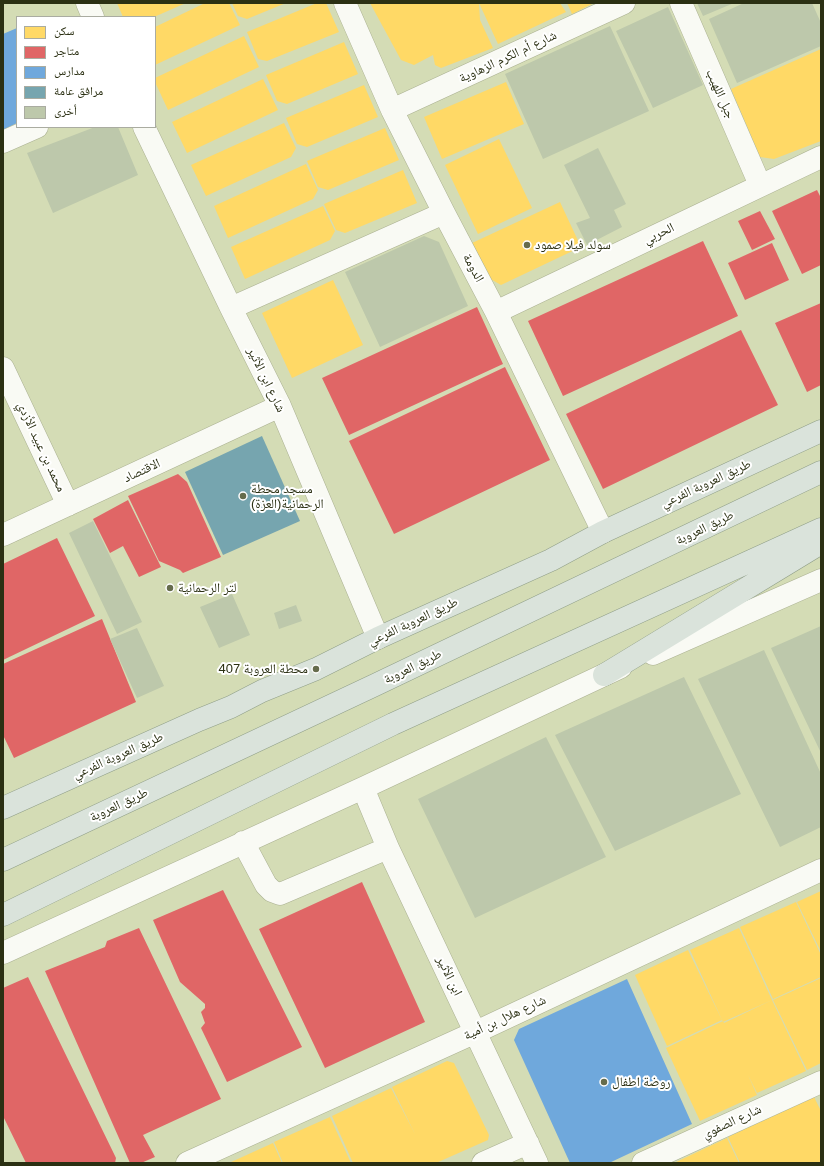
<!DOCTYPE html>
<html>
<head>
<meta charset="utf-8">
<style>
	body { margin:0 }
	#map { position:relative; width:824px; height:1166px; overflow:hidden; background:#d4dcb5; font-family:Arial,"Noto Naskh Arabic",sans-serif }
	canvas { display:block }
	.frame { position:absolute; inset:0; border:4px solid #2b3013; pointer-events:none }
	.legend { position:absolute; left:16px; top:16px; width:140px; height:112px; box-sizing:border-box; background:#fff; border:1px solid #aaaca1; margin:0; padding:5px 7px; list-style:none; font-size:12px; color:#2b3013 }
	.legend li { display:flex; align-items:center; gap:8px; height:20px }
	.legend b { width:20px; border:1px solid #aaaca1 }
</style>
</head>
<body>
<div id="map">
<canvas width="824" height="1166"></canvas>
<div class="frame"></div>
<ul class="legend">
<li><b style="height:11px;background:#ffd966"></b>سكن</li>
<li><b style="height:11px;background:#e06666"></b>متاجر</li>
<li><b style="height:11px;background:#6fa8dc"></b>مدارس</li>
<li><b style="height:11px;background:#76a5af"></b>مرافق عامة</li>
<li><b style="height:11px;background:#bdc8ab"></b>أخرى</li>
</ul>
</div>
<script>
const ctx = document.querySelector('canvas').getContext('2d');
ctx.lineJoin = 'round';
function fill(path, color) {
  ctx.fillStyle = color;
  ctx.fill(path, 'evenodd');
}
function shape(rows) {
  const path = new Path2D();
  for (const r of rows) {
    path.moveTo(r[0], r[1]);
    for (let i = 2; i < r.length; i += 2) path.lineTo(r[i], r[i + 1]);
  }
  return path;
}
function trace(path, color, width, dash) {
  ctx.strokeStyle = color;
  ctx.lineWidth = width;
  ctx.lineCap = dash ? 'butt' : 'round';
  ctx.setLineDash(dash || []);
  ctx.stroke(path);
}
function write(font, color, halo, rows, align = 'center') {
  ctx.font = font + ' Arial,"Noto Naskh Arabic",sans-serif';
  ctx.lineWidth = 4;
  ctx.setLineDash([]);
  ctx.textBaseline = 'middle';
  ctx.strokeStyle = halo;
  ctx.fillStyle = color;
  for (const [text, x, y, turn = 0] of rows) {
    ctx.save();
    ctx.translate(x, y);
    ctx.rotate((+turn || 0) * Math.PI / 180);
    ctx.textAlign = isNaN(turn) ? turn : align;
    if (halo) ctx.strokeText(text, 0, 0);
    ctx.fillText(text, 0, 0);
    ctx.restore();
  }
}
fill(shape([
	[117,3,186,3,154,17,123,17],
	[205,3,229,3,240,25,155,65,155,27],
	[232,3,286,3,247,19,238,16],
	[317,3,326,3,339,32,267,61,258,59,247,32],
	[370,3,477,3,479,4,480,20,493,48,441,68,435,65,433,55,414,65,401,60],
	[479,3,560,3,566,12,498,44],
	[567,3,594,3,572,14],
	[244,36,259,67,168,110,155,82,155,78],
	[344,42,358,74,287,104,277,101,266,75],
	[821,49,821,141,774,159,760,157,731,89],
	[263,79,278,110,187,153,172,122],
	[506,82,524,124,442,159,424,117],
	[364,85,378,117,307,147,297,144,286,118],
	[284,123,296,148,291,157,206,196,191,165],
	[385,128,399,160,328,190,318,187,307,161],
	[499,139,532,208,478,234,445,165],
	[306,164,318,190,313,199,228,238,214,206],
	[403,170,417,203,345,233,336,230,324,204],
	[560,202,581,247,501,285,487,277,472,243],
	[323,206,335,231,330,240,245,279,231,247],
	[333,280,363,345,292,378,262,313],
	[821,891,821,952,797,902],
	[796,902,821,955,821,977,773,999,740,927],
	[739,928,772,1000,723,1022,690,950],
	[688,950,722,1020,667,1046,635,975],
	[821,978,821,1063,807,1070,773,1000],
	[772,1000,806,1071,757,1093,748,1075,757,1095,700,1121,666,1048,723,1021,724,1023],
	[447,1061,454,1063,489,1135,488,1140,436,1163,353,1163,332,1116,391,1088,415,1134,392,1087],
	[814,1097,821,1111,821,1163,740,1163,728,1137],
	[330,1117,351,1163,283,1163,274,1142],
	[727,1138,739,1163,674,1163],
	[273,1143,282,1163,229,1163]
]), '#ffd966');
fill(shape([
	[817,190,821,198,821,265,802,274,772,211],
	[760,211,775,239,752,250,738,221],
	[703,241,738,316,563,396,528,321],
	[772,243,789,280,745,300,728,263],
	[821,303,821,385,807,392,775,323],
	[477,307,503,364,349,435,322,378],
	[741,330,778,405,603,489,566,414],
	[505,367,550,460,394,534,349,441],
	[178,474,187,482,221,557,183,573,180,570,159,561,128,496],
	[128,500,161,567,139,577,123,546,110,553,93,519],
	[57,538,95,616,3,660,3,564],
	[102,619,136,702,14,758,3,735,3,664],
	[362,882,425,1022,325,1068,259,929],
	[223,890,302,1047,227,1082,201,1028,205,1023,201,1012,205,1008,205,1004,180,982,153,920],
	[139,928,221,1099,143,1135,155,1157,141,1163,130,1163,45,971,105,947,107,941],
	[28,977,116,1158,115,1163,26,1163,3,1116,3,988]
]), '#e06666');
fill(shape([
	[17,28,17,123,3,130,3,34],
	[627,979,692,1124,609,1163,570,1163,514,1040,519,1029]
]), '#6fa8dc');
fill(shape([
	[262,436,300,521,223,555,185,472]
]), '#76a5af');
fill(shape([
	[697,3,734,3,703,16],
	[744,3,812,3,821,23,821,46,737,83,709,19],
	[668,7,703,85,653,108,616,31],
	[610,26,649,111,543,159,505,74],
	[95,127,118,127,138,175,53,213,27,153],
	[598,148,626,204,614,210,622,227,587,245,576,223,590,218,564,165],
	[424,236,439,242,468,306,380,347,345,272],
	[93,521,142,622,117,634,69,533],
	[232,594,250,635,219,648,200,607],
	[296,605,302,621,279,629,274,613],
	[821,626,821,753,771,648],
	[137,628,164,686,137,698,110,639],
	[764,650,821,774,821,827,780,847,698,679],
	[684,677,741,794,615,851,555,735],
	[546,737,606,857,475,918,418,799]
]), '#bdc8ab');
const minor = shape([
	[87,3,93,17],
	[345,3,392,110,444,213,496,312,603,532],
	[681,3,760,185],
	[392,110,624,3],
	[144,127,231,308,280,406,378,638],
	[3,142,37,127],
	[231,308,444,213],
	[496,312,821,157],
	[3,368,68,505],
	[3,535,280,406],
	[653,654,821,580],
	[363,788,388,848,537,1163],
	[243,842,266,885,272,891,280,894,388,848],
	[3,953,363,788,621,667],
	[187,1163,476,1032,821,870],
	[483,1163,528,1143],
	[643,1163,821,1082]
]);
const major = shape([
	[604,675,821,543],
	[3,808,199,720,231,707,262,691,316,669,378,638,551,560,603,532,821,431],
	[3,860,375,685,821,472],
	[3,915,393,724,821,529]
]);
trace(minor, '#aab091', 23);
trace(major, '#8f9e88', 23);
trace(minor, '#f9faf4', 22);
trace(major, '#dae3db', 22);
for (const [x, y, r, color] of [
	[527,245,4,"#666c4c"],
	[243,496,4,"#666c4c"],
	[170,588,4,"#666c4c"],
	[316,669,4,"#666c4c"],
	[604,1082,4,"#666c4c"]
]) {
  const dot = new Path2D();
  dot.arc(x, y, r, 0, 2 * Math.PI);
  ctx.fillStyle = color;
  ctx.fill(dot);
  trace(dot, '#fff', 1.5);
}
write('13px', '#2b3013', '#fff', [
	["شارع أم الكرم الزهاوية",508,57,-25],
	["جبل اللهيب",720,94,66],
	["الحربي",659,234,-26],
	["الدومة",473,268,62],
	["شارع ابن الأثير",266,380,64],
	["محمد بن عبيد الأزدي",41,447,65],
	["الاقتصاد",142,471,-25],
	["طريق العروبة الفرعي",706,484,-25],
	["طريق العروبة",705,528,-26],
	["طريق العروبة الفرعي",413,622,-25],
	["طريق العروبة",413,667,-26],
	["طريق العروبة الفرعي",118,756,-24],
	["طريق العروبة",119,805,-25],
	["ابن الأثير",449,976,64],
	["شارع هلال بن أمية",505,1018,-25],
	["شارع الصفوي",732,1122,-25]
]);
write('13px', '#2b3013', '#fff', [
	["سولد فيلا صمود",535,245],
	["مسجد محطة",251,489],
	["الرحمانية(العزة)",251,504],
	["لتر الرحمانية",178,588],
	["محطة العروبة 407",308,669,"right"],
	["روضة اطفال",612,1082]
], 'left');
</script>
</body>
</html>
